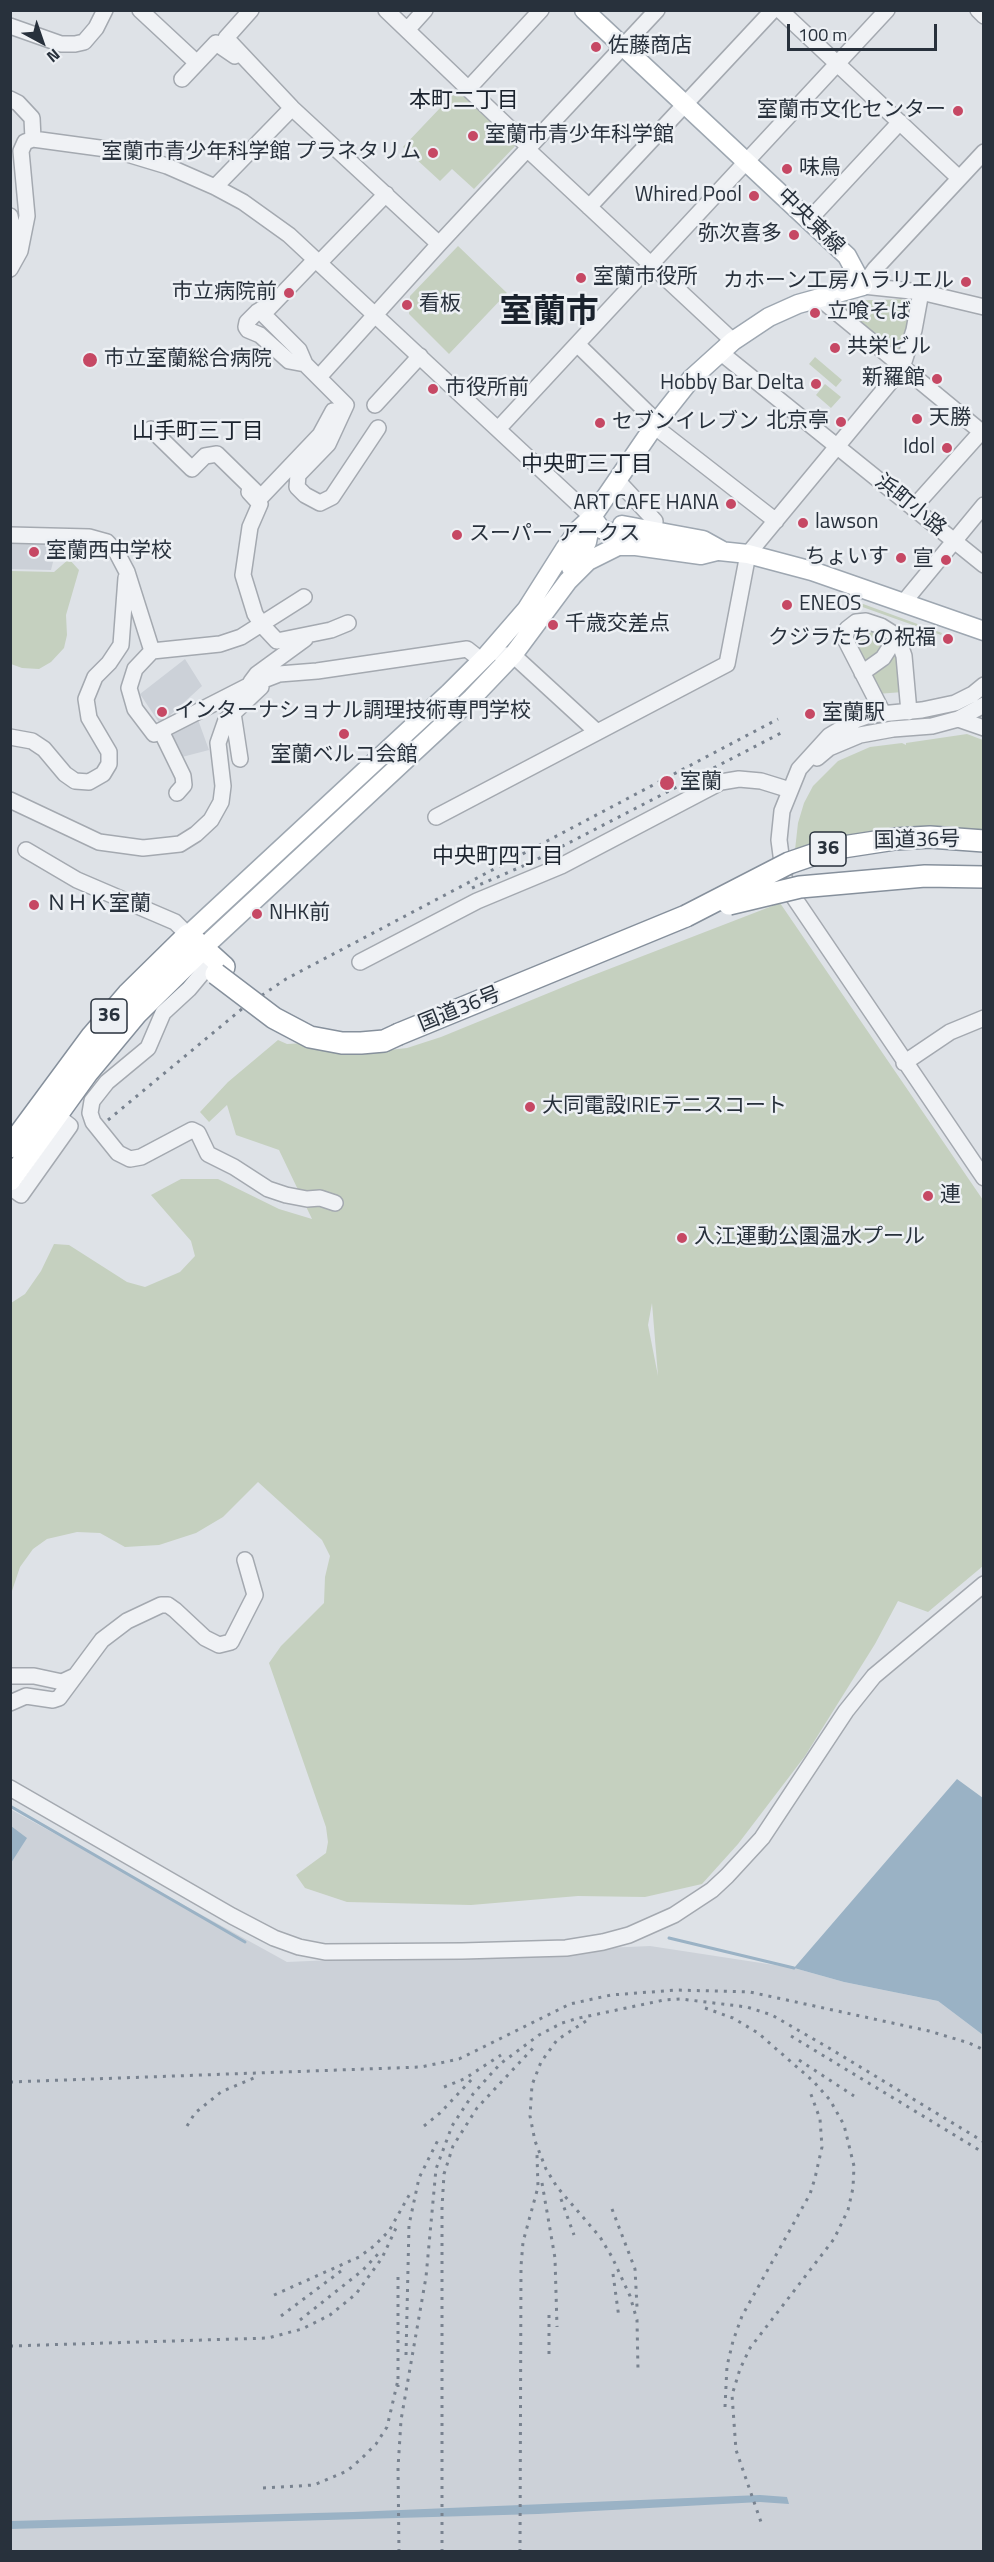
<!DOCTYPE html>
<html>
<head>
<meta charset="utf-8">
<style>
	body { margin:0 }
	#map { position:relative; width:994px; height:2562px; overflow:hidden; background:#dee2e7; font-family:"Titillium Web",sans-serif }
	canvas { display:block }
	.frame { position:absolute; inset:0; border:12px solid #28313c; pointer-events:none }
	.north { position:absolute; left:12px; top:12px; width:60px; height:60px; -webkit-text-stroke:4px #edf0f4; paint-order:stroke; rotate:140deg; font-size:16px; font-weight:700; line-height:24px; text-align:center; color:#28313c }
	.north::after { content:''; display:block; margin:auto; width:21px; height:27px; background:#28313c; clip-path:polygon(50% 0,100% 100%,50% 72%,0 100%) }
	.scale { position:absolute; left:787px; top:24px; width:150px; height:27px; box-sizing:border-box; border:3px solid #28313c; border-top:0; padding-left:8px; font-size:18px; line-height:21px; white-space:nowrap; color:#28313c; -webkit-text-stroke:4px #edf0f4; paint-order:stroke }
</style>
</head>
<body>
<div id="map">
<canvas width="994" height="2562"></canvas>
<div class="frame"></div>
<div class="north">N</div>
<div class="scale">100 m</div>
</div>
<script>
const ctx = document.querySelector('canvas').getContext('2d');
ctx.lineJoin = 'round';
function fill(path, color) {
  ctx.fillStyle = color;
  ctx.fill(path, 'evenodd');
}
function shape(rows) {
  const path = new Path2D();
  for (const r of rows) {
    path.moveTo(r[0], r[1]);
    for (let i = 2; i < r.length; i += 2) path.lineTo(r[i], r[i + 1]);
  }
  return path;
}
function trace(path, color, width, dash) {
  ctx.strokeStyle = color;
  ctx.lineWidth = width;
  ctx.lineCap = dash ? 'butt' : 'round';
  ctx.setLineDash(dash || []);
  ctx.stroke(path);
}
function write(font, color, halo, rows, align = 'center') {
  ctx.font = font + ' "Titillium Web","Noto Sans JP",sans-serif';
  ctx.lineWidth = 5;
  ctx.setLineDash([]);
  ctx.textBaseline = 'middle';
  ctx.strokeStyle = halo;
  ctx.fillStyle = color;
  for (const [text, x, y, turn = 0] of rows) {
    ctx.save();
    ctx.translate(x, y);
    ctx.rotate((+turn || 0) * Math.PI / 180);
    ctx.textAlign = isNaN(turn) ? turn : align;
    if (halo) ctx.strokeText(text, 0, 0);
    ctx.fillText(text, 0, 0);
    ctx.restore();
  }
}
fill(shape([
	[11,540,52,540,63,545,54,558,51,570,11,569],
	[185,659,202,686,168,717,193,706,209,750,182,757,140,694],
	[10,1809,287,1962,650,1946,794,1968,844,1982,938,2001,983,2035,983,2551,11,2551]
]), '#ccd1d8');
fill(shape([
	[460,87,519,142,474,189,452,169,440,181,403,147],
	[458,246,507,293,449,354,409,314,410,296],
	[908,299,912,302,900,358,840,305,842,301],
	[815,357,842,380,836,387,809,364],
	[825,384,841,397,831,408,816,395],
	[69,559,79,570,66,615,67,635,64,648,51,662,39,669,22,668,11,664,11,571,54,572],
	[855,601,942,633,941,635,854,604],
	[863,625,887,637,879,654,864,663,851,635],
	[896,652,903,692,877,694,869,678,889,664],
	[967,734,983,740,983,834,853,836,818,842,795,850,798,823,804,803,813,786,838,761,870,747,902,743,906,745,906,743],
	[780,903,983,1200,983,1566,928,1612,898,1601,875,1644,805,1756,738,1844,702,1884,645,1897,578,1896,471,1905,347,1902,305,1888,296,1875,326,1853,328,1842,326,1827,269,1663,281,1646,324,1603,325,1577,330,1556,322,1540,258,1482,223,1517,196,1533,159,1545,125,1547,100,1533,77,1532,47,1539,33,1549,20,1567,11,1594,11,1303,25,1294,41,1271,54,1244,69,1245,127,1282,145,1287,180,1272,195,1256,191,1241,151,1195,181,1179,218,1179,279,1209,312,1219,279,1150,236,1135,227,1105,209,1122,200,1112,228,1082,278,1040,287,1044,307,1043,354,1054,407,1048,441,1037,578,981],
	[652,1303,658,1376,648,1325]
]), '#c5d0bf');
fill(shape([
	[957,1779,983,1798,983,2035,938,2001,844,1982,794,1968],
	[11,1826,27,1838,11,1863,10,1863],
	[760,2495,787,2497,789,2504,760,2502,538,2514,10,2529,11,2521,353,2512]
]), '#9ab2c5');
trace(shape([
	[10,1806,245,1942],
	[669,1938,794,1968]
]), '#9ab2c5', 3);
const minor = shape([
	[140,10,197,63],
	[251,10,226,38,292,108,439,244],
	[386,10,529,147],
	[780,10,959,178],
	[978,10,984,16],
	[10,26,61,44,75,44,84,42,96,28,105,10],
	[407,30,425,10],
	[182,79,216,43,235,56],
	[469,88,541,10],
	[10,99,18,103,32,118,33,139],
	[527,149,733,341],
	[984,152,875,269,863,286,921,292,984,307],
	[215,187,292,108],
	[589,207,773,10],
	[10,216,15,241,10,247],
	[809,220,900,122],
	[315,260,267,310,265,316,299,350,305,364,346,405,328,444,298,475,297,487,305,495,320,503,332,497,378,428],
	[319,263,386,194],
	[10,269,20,251,27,216,21,151,25,142,33,139,114,150,167,166,215,187,243,202,289,235,592,517],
	[819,298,984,434],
	[267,310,262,309,257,312,247,322,246,327,248,330,260,335,289,361,305,364],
	[577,344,657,422],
	[720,352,984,565],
	[319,377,439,244,657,10],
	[375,405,420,356],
	[654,426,776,521],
	[499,428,887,10],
	[151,429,192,469,205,456,217,454,261,497,320,435,333,411],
	[617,480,655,521,654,540],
	[249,492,260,504,250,527,243,575,255,614,262,625,277,641,331,630,348,623],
	[913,508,981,432],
	[10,535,89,537,107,542,117,553,127,572,152,651,135,669,129,688,135,709,154,734,248,686,279,674,317,671,467,649,481,660],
	[903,603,984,505],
	[152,651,220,644,241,637,304,597],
	[501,655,513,655,597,732],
	[862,673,883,658,897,636],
	[251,682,257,674,305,639],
	[984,685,973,694,955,703,922,710,870,715,856,720,829,736,799,769,782,811,779,840,784,878,795,899,984,1178],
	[233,713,240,759],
	[883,713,845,639,847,629,856,622,866,621,881,626,897,636,904,656,909,712],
	[958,719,984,728],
	[161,731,183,776,184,785,177,793],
	[10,737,32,741,44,749,65,774,75,781,89,782,103,774,109,764,109,752,89,718,86,699,95,677,109,663,121,645,126,578],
	[817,758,829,748,860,735,893,729,932,726,958,719,984,705],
	[10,800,99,842,143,848,180,844,196,834,211,820,221,802,223,786,218,743,226,720,261,687],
	[436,817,727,664,748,554,902,368,914,330,921,292],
	[26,850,77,880,175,922,188,935],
	[214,959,189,989,163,1013,148,1048,107,1082,92,1101,90,1113,93,1122,118,1153,130,1159,141,1157,192,1130,198,1133,208,1154,234,1167,268,1189,286,1195,307,1199,320,1198,335,1203],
	[360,962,477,901,561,866,721,782,739,779,761,781,790,790],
	[904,1063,950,1032,984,1018],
	[10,1187,21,1195,70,1126,56,1115],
	[10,1676,34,1676,62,1682,75,1676],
	[10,1703,26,1696,53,1700,59,1698,102,1640,127,1621,161,1605,168,1605,175,1610,205,1638,219,1645,231,1642,255,1595,245,1560],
	[10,1788,232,1916,274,1938,299,1947,325,1952,462,1951,566,1948,603,1942,629,1935,674,1915,712,1890,727,1876,762,1838,846,1711,874,1676,984,1584]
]);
const major = shape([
	[592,517,601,529,621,536,638,539],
	[622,525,703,540,721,550],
	[710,550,748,554,812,571,984,631],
	[571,568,587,542,592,517],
	[188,935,449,693,487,655,526,610,564,550,578,530,592,517,657,422,691,379,733,341,769,317,798,304,863,286,847,256,584,10],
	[202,949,472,698,513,655,568,581,588,561,618,546,636,546,701,555,721,550]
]);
const highway = shape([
	[193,939,224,967],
	[399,1034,686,916],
	[10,1147,92,1036,128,994,188,935],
	[10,1180,87,1073,136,1014,202,949]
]);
trace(minor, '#a4a9b0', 18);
trace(major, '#9ea7b1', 21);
trace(highway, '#86909c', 24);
trace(minor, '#f0f2f5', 15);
trace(major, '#fff', 18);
trace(highway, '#fff', 21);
trace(shape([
	[472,888,530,863,783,732],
	[108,1120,243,1008,286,979,778,719],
	[705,2008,733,2018,758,2033,813,2081,830,2100,844,2125,854,2166,853,2188,848,2210,834,2239,750,2348,740,2369,732,2395,736,2450,762,2525],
	[586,2021,557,2040,541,2062,532,2085,530,2116,535,2141,546,2169,557,2187,600,2237,612,2257,630,2296,637,2320,638,2370],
	[791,2036,984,2153],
	[799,2060,854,2096],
	[10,2082,421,2067,459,2059,570,2004,611,1995,677,1990,750,1992,929,2031,969,2043,984,2050],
	[444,2087,464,2079,501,2055],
	[187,2126,195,2113,221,2092,256,2077],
	[424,2126,440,2113,473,2078],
	[542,2183,555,2258,557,2327],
	[561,2199,574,2235],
	[612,2209,635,2269,637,2307],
	[613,2274,619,2318],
	[398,2277,398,2387],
	[274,2295,359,2257,374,2246,389,2231,412,2190],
	[549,2315,549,2354],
	[281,2316,341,2271],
	[300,2320,363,2270,378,2254],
	[10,2346,268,2338,302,2329,330,2315,356,2294,382,2258,397,2226],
	[406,2355,409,2225,419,2178,440,2136],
	[725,2407,727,2366,733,2341,742,2316,810,2194,815,2178,822,2147,820,2119,809,2089],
	[263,2488,314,2485,347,2471,361,2459,376,2444,387,2427,398,2380],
	[399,2552,398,2468,401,2420,426,2277,436,2169,452,2126,473,2094,500,2064,539,2035,562,2023,579,2018,664,2000,681,1999,747,2007,772,2015,829,2048,984,2142],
	[442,2552,442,2208,444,2174,453,2146,477,2108,535,2046],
	[520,2552,521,2266,523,2242,538,2187,537,2155]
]), '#78828f', 3, [3, 6]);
const highwayBridge = shape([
	[729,904,800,887,925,876,984,877],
	[686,916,789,863,830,849,895,839,930,837,984,841],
	[216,974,274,1018,310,1037,342,1043,361,1043,384,1041,399,1034]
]);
trace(highwayBridge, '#86909c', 24, []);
trace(highwayBridge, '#fff', 21);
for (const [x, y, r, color] of [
	[596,47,6,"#c64864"],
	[958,111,6,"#c64864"],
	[473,136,6,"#c64864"],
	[433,153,6,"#c64864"],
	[787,169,6,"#c64864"],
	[754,196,6,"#c64864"],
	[794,235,6,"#c64864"],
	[581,278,6,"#c64864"],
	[966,282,6,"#c64864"],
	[289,293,6,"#c64864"],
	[407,305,6,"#c64864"],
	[815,313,6,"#c64864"],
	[835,348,6,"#c64864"],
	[90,360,8,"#c64864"],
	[937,379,6,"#c64864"],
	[816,384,6,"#c64864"],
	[433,389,6,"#c64864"],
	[917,419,6,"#c64864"],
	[841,422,6,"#c64864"],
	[600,423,6,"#c64864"],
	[947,448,6,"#c64864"],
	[731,504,6,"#c64864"],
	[803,523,6,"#c64864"],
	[457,535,6,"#c64864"],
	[34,552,6,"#c64864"],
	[901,558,6,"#c64864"],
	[946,560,6,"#c64864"],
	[787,605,6,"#c64864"],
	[553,625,6,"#c64864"],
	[948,639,6,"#c64864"],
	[162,712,6,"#c64864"],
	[810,714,6,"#c64864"],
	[344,734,6,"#c64864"],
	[667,783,8,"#c64864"],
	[34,905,6,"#c64864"],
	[257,914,6,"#c64864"],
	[530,1107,6,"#c64864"],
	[928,1196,6,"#c64864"],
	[682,1238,6,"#c64864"]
]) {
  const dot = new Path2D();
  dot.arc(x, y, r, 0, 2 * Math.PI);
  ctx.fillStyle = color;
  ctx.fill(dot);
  trace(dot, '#edf0f4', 2);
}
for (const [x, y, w] of [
	[828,849,36],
	[109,1016,36]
]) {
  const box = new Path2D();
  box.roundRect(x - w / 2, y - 17, w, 34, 4.5);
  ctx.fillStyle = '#edf0f4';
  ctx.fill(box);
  trace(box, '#28313c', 1.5);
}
write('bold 20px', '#28313c', null, [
	["36",828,849],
	["36",109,1016]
]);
write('21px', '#28313c', '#edf0f4', [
	["佐藤商店",608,47],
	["室蘭市文化センター",946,111,"right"],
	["室蘭市青少年科学館",485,136],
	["室蘭市青少年科学館 プラネタリム",421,153,"right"],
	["味鳥",799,169],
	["Whired Pool",742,196,"right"],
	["弥次喜多",782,235,"right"],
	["室蘭市役所",593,278],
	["カホーン工房ハラリエル",954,282,"right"],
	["市立病院前",277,293,"right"],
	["看板",419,305],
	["立喰そば",827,313],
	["共栄ビル",847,348],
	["市立室蘭総合病院",104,360],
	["新羅館",925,379,"right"],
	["Hobby Bar Delta",804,384,"right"],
	["市役所前",445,389],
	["天勝",929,419],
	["北京亭",829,422,"right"],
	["セブンイレブン",612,423],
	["Idol",935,448,"right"],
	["ART CAFE HANA",719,504,"right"],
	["lawson",815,523],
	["スーパー アークス",469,535],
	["室蘭西中学校",46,552],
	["ちょいす",889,558,"right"],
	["宣",934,560,"right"],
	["ENEOS",799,605],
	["千歳交差点",565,625],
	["クジラたちの祝福",936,639,"right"],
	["インターナショナル調理技術専門学校",174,712],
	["室蘭駅",822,714],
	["室蘭ベルコ会館",344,756,"center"],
	["室蘭",680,783],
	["ＮＨＫ室蘭",46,905],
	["NHK前",269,914],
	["大同電設IRIEテニスコート",542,1107],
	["連",940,1196],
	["入江運動公園温水プール",694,1238]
], 'left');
write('21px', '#28313c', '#edf0f4', [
	["中央東線",810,222,44],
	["浜町小路",910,506,39],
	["国道36号",917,841,-1],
	["国道36号",460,1010,-22]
]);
write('22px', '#1a222d', '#edf0f4', [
	["本町二丁目",464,102],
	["山手町三丁目",198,433],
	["中央町三丁目",587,466],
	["中央町四丁目",498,858]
]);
write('bold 33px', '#1a222d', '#edf0f4', [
	["室蘭市",549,314]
]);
</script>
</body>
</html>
